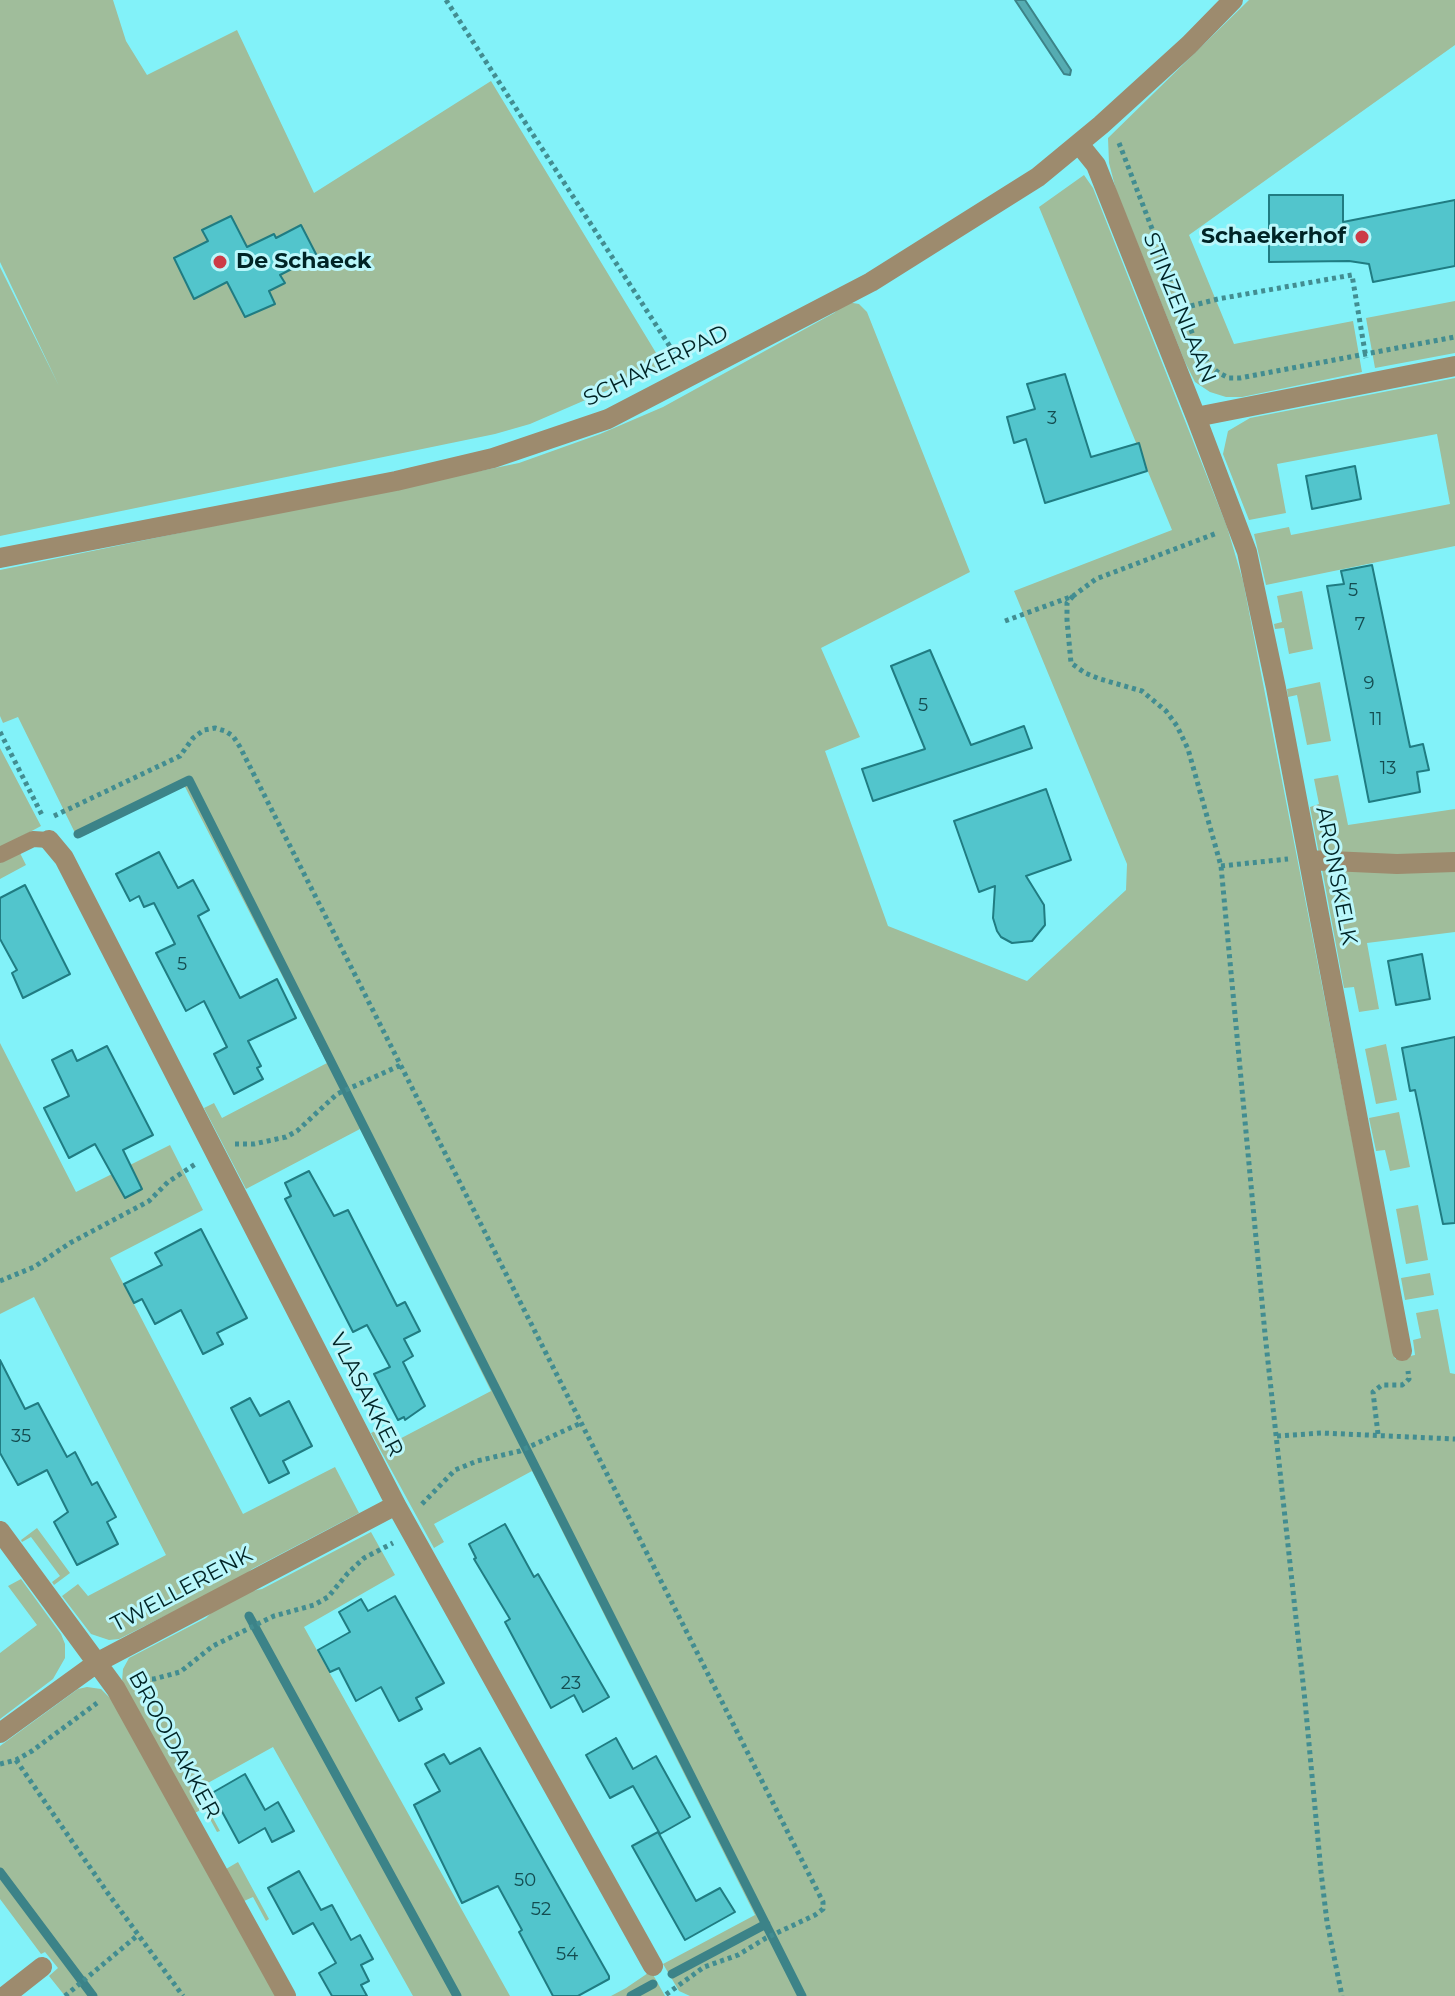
<!DOCTYPE html>
<html>
<head>
<meta charset="utf-8">
<style>
	body { margin:0 }
	canvas { display:block; background:#82f2f9 }
</style>
</head>
<body>
<canvas width="1455" height="1996"></canvas>
<script>
const ctx = document.querySelector('canvas').getContext('2d');
ctx.lineJoin = 'round';
function fill(path, color) {
  ctx.fillStyle = color;
  ctx.fill(path, 'evenodd');
}
function shape(rows) {
  const path = new Path2D();
  for (const r of rows) {
    path.moveTo(r[0], r[1]);
    for (let i = 2; i < r.length; i += 2) path.lineTo(r[i], r[i + 1]);
  }
  return path;
}
function trace(path, color, width, dash) {
  ctx.strokeStyle = color;
  ctx.lineWidth = width;
  ctx.lineCap = dash ? 'butt' : 'round';
  ctx.setLineDash(dash || []);
  ctx.stroke(path);
}
function write(font, color, halo, rows, align = 'center') {
  ctx.font = font + ' Montserrat,sans-serif';
  ctx.lineWidth = 6;
  ctx.setLineDash([]);
  ctx.textBaseline = 'middle';
  ctx.strokeStyle = halo;
  ctx.fillStyle = color;
  for (const [text, x, y, turn = 0] of rows) {
    ctx.save();
    ctx.translate(x, y);
    ctx.rotate((+turn || 0) * Math.PI / 180);
    ctx.textAlign = isNaN(turn) ? turn : align;
    if (halo) ctx.strokeText(text, 0, 0);
    ctx.fillText(text, 0, 0);
    ctx.restore();
  }
}
fill(shape([
	[0,0,113,0,126,41,147,75,237,30,314,193,491,81,664,366,530,424,495,434,0,536,0,267,59,386,0,262],
	[1249,0,1455,0,1455,45,1189,235,1234,344,1353,321,1362,372,1242,397,1226,397,1210,392,1195,382,1185,362,1116,190,1109,163,1108,138],
	[1084,175,1093,188,1227,527,1243,581,1395,1359,1415,1355,1413,1340,1421,1338,1416,1313,1438,1309,1450,1373,1455,1374,1455,1996,690,1996,679,1991,663,1964,755,1915,532,1471,434,1524,444,1542,434,1548,371,1433,381,1428,390,1444,491,1391,360,1129,246,1189,204,1108,214,1103,222,1118,327,1063,183,783,77,837,18,717,3,723,0,716,0,570,519,463,600,434,663,407,834,313,847,302,859,304,867,312,970,572,821,648,860,737,825,751,888,926,1027,981,1126,890,1127,864,1014,591,1172,530,1039,207],
	[1455,301,1455,353,1375,368,1366,318],
	[1455,378,1455,546,1266,585,1254,534,1289,527,1291,535,1450,504,1437,434,1277,464,1286,513,1249,520,1223,454,1228,431,1250,418],
	[1302,591,1313,649,1289,654,1284,628,1275,629,1274,624,1282,622,1277,596],
	[1320,682,1331,741,1307,745,1297,695,1288,697,1287,689],
	[0,748,41,826,0,848],
	[1338,775,1348,825,1455,809,1455,855,1319,854,1310,807,1319,804,1314,779],
	[20,853,26,865,0,879,0,863],
	[1322,869,1455,869,1455,932,1367,943,1379,1009,1359,1012,1354,987,1344,988],
	[0,1043,76,1192,170,1145,203,1210,110,1258,243,1514,335,1467,359,1513,252,1569,244,1576,119,1639,109,1640,91,1634,62,1596,78,1584,88,1596,166,1555,34,1297,0,1314],
	[1386,1044,1397,1100,1376,1104,1365,1049],
	[1399,1112,1410,1167,1390,1171,1385,1150,1376,1151,1369,1118],
	[1418,1205,1428,1260,1406,1264,1396,1209],
	[1430,1273,1434,1295,1405,1300,1401,1278],
	[37,1528,70,1573,54,1585,52,1582,60,1576,31,1537,22,1542,21,1540],
	[371,1532,395,1575,304,1627,510,1996,413,1996,273,1747,197,1789,220,1831,217,1832,204,1808,195,1813,122,1682,123,1669,129,1658,206,1618,214,1610,252,1591,262,1589],
	[21,1579,61,1634,65,1644,65,1658,53,1679,0,1719,0,1653,37,1625,8,1586],
	[87,1687,101,1689,112,1700,277,1996,65,1996,49,1976,58,1968,45,1952,41,1954,0,1899,0,1746,78,1689],
	[238,1862,269,1919,266,1921,253,1897,244,1901,226,1869],
	[651,1971,665,1996,611,1996,626,1988]
]), '#a0bd9b');
const water = shape([
	[1015,0,1025,0,1071,70,1070,75,1064,74,1015,0]
]);
fill(water, '#55acb2');
trace(water, '#3c8388', 2);
trace(shape([
	[78,834,189,780,802,1996],
	[249,1616,457,1996],
	[0,1872,93,1996],
	[672,1974,766,1924],
	[631,1996,653,1984]
]), '#3c8388', 9);
const building = shape([
	[1269,195,1343,195,1343,222,1455,200,1455,266,1373,282,1369,264,1349,261,1269,262,1269,195],
	[231,216,247,247,274,234,276,238,301,225,317,256,280,275,285,283,269,291,275,304,245,317,227,282,194,299,174,258,208,241,202,230,231,216],
	[1065,374,1091,457,1139,443,1147,471,1045,503,1026,439,1014,443,1007,417,1035,409,1027,384,1065,374],
	[1355,466,1361,499,1312,509,1306,476,1355,466],
	[1372,565,1410,747,1423,744,1429,770,1417,772,1420,792,1369,802,1327,586,1344,584,1341,571,1372,565],
	[930,650,971,745,1024,726,1032,748,873,801,862,769,925,749,891,666,930,650],
	[1046,789,1071,860,1026,876,1044,905,1045,925,1032,941,1012,943,1001,937,997,931,993,918,995,886,979,892,954,821,1046,789],
	[159,852,178,888,193,880,209,910,198,916,240,998,277,979,296,1018,248,1041,261,1066,257,1068,263,1079,234,1094,214,1054,227,1047,204,1001,186,1011,156,953,175,944,154,903,144,907,139,896,130,901,116,874,159,852],
	[25,885,70,974,23,998,12,973,17,970,0,939,0,898,25,885],
	[1422,954,1430,999,1396,1005,1388,961,1422,954],
	[1455,1037,1455,1223,1443,1224,1415,1090,1410,1091,1402,1048,1455,1037],
	[107,1046,153,1135,123,1150,142,1189,125,1198,95,1144,69,1158,44,1108,69,1096,52,1060,72,1050,77,1061,107,1046],
	[309,1171,334,1216,348,1210,397,1306,405,1302,420,1331,404,1339,413,1356,403,1362,425,1406,405,1420,404,1417,398,1420,374,1374,390,1367,367,1325,353,1332,285,1199,291,1196,285,1183,309,1171],
	[201,1229,247,1318,217,1333,223,1344,203,1354,181,1310,155,1324,142,1299,134,1303,124,1284,162,1265,155,1253,201,1229],
	[0,1360,25,1409,38,1403,67,1457,75,1452,92,1485,97,1482,116,1517,107,1522,118,1544,77,1565,54,1522,68,1512,47,1470,18,1485,0,1453,0,1360],
	[250,1398,260,1416,289,1401,312,1446,283,1461,289,1473,269,1483,231,1408,250,1398],
	[505,1524,534,1577,538,1574,609,1697,583,1712,574,1695,551,1708,505,1622,510,1619,474,1559,476,1558,469,1544,505,1524],
	[395,1596,444,1683,416,1698,422,1709,399,1721,381,1687,356,1701,339,1668,330,1672,318,1650,350,1632,339,1612,361,1599,368,1611,395,1596],
	[616,1738,633,1769,656,1756,690,1817,660,1834,633,1786,610,1798,586,1755,616,1738],
	[480,1748,609,1976,609,1979,578,1996,553,1996,519,1932,522,1930,498,1886,462,1903,414,1805,440,1791,425,1764,444,1754,450,1764,480,1748],
	[245,1774,265,1810,278,1802,294,1831,272,1842,265,1828,239,1843,212,1793,245,1774],
	[658,1832,696,1901,720,1888,735,1912,685,1940,632,1846,658,1832],
	[299,1871,321,1910,332,1905,351,1940,360,1935,373,1959,361,1965,369,1981,361,1985,367,1996,332,1996,319,1973,336,1963,313,1923,293,1934,268,1888,299,1871]
]);
fill(building, '#52c5cc');
trace(building, '#207c82', 2);
trace(shape([
	[446,0,678,359],
	[1119,143,1196,343,1209,365,1219,373,1229,378,1240,378,1455,337],
	[1183,308,1218,299,1352,275,1366,358],
	[1073,596,1067,603,1067,620,1071,663,1085,673,1100,679,1142,691,1166,711,1177,726,1188,749,1221,866,1265,1334,1305,1701,1321,1872,1327,1922,1342,1996],
	[1005,621,1073,596,1096,579,1217,533],
	[0,732,43,817],
	[54,816,180,756,193,738,204,730,215,728,225,731,233,736,240,747,823,1902,823,1909,815,1915,766,1938,738,1955,704,1967,664,1996],
	[1221,866,1288,859],
	[235,1144,254,1144,286,1137,297,1131,337,1094,401,1065],
	[0,1281,34,1267,70,1243,149,1201,168,1182,197,1163],
	[1378,1434,1373,1392,1382,1385,1402,1385,1406,1382,1409,1379,1408,1371],
	[1277,1436,1322,1433,1455,1439],
	[422,1504,455,1470,477,1461,520,1451,581,1423],
	[136,1680,154,1679,180,1672,213,1646,274,1616,314,1605,328,1597,348,1573,364,1558,393,1543],
	[16,1760,107,1892,183,1996],
	[0,1764,16,1760,32,1751,97,1703],
	[65,1996,138,1935]
]), '#428d91', 5, [4, 4]);
trace(shape([
	[0,855,33,839,49,840]
]), '#9d8b6e', 16);
trace(shape([
	[1079,144,1096,165,1196,417,1455,366],
	[1196,417,1247,552,1276,688,1402,1351],
	[0,558,396,481,493,458,608,419,871,282,1038,177,1101,125,1189,45,1233,0],
	[49,840,64,858,396,1505,653,1966],
	[1309,860,1397,864,1455,862],
	[0,1531,116,1689,286,1996],
	[0,1733,98,1662,396,1505],
	[5,1996,42,1967]
]), '#9d8b6e', 20);
for (const [x, y, r, color] of [
	[1362,237,8,"#cc3c47"],
	[220,262,8,"#cc3c47"]
]) {
  const dot = new Path2D();
  dot.arc(x, y, r, 0, 2 * Math.PI);
  ctx.fillStyle = color;
  ctx.fill(dot);
  trace(dot, '#baf7fb', 3);
}
write('18px', '#144c50', null, [
	["3",1052,419],
	["5",1353,591],
	["7",1360,625],
	["9",1369,684],
	["5",923,706],
	["11",1376,720],
	["13",1388,769],
	["5",182,965],
	["35",21,1437],
	["23",571,1684],
	["50",525,1881],
	["52",541,1910],
	["54",567,1955]
]);
write('bold 22px', '#002426', '#baf7fb', [
	["Schaekerhof",1346,237],
	["De Schaeck",236,262,"left"]
], 'right');
write('22px', '#002426', '#baf7fb', [
	["STINZENLAAN",1179,308,68],
	["SCHAKERPAD",656,366,-26],
	["ARONSKELK",1336,876,79],
	["VLASAKKER",366,1395,63],
	["TWELLERENK",182,1590,-28],
	["BROODAKKER",174,1745,61]
]);
</script>
</body>
</html>
